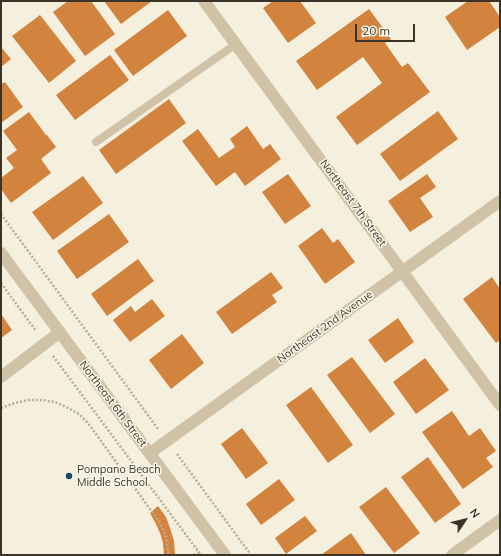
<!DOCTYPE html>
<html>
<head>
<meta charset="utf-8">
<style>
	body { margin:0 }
	#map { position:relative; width:501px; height:556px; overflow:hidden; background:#f5efdd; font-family:Mulish,sans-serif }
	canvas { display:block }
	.frame { position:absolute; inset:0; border:2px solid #3b3228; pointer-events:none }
	.north { position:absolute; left:445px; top:500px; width:40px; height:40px; -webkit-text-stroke:3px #fcf8ea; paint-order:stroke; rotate:55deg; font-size:11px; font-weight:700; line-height:16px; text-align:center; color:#3b3228 }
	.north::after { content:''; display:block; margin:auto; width:14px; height:18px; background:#3b3228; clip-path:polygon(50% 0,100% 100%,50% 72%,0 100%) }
	.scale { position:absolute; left:355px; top:24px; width:60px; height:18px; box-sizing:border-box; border:2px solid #3b3228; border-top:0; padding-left:5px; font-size:12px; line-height:14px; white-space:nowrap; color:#3b3228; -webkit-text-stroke:3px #fcf8ea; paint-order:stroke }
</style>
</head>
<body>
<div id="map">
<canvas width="501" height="556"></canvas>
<div class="frame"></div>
<div class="north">N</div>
<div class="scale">20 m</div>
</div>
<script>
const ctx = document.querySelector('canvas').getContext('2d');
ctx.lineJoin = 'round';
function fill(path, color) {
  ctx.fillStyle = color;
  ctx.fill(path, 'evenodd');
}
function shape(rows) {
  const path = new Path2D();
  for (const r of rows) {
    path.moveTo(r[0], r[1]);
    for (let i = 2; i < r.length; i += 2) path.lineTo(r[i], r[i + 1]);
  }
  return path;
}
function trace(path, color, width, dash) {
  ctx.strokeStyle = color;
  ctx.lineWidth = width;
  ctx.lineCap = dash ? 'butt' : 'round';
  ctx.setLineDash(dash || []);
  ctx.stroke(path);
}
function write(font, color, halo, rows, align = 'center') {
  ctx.font = font + ' Mulish,sans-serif';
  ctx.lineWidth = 3;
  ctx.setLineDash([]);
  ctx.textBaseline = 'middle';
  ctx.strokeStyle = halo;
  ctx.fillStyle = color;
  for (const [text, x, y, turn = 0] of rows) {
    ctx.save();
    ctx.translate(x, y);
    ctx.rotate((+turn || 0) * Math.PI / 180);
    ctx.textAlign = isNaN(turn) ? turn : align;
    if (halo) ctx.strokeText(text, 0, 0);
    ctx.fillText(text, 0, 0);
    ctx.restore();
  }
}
fill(shape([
	[68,1,91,1,115,34,85,56,53,12],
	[104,1,152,1,121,24],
	[273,1,300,1,316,23,288,43,263,8],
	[468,1,489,1,500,17,500,27,467,50,445,17],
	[369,9,391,39,385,43,402,67,408,63,430,92,357,145,336,117,382,83,363,57,317,90,296,61],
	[168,10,187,36,133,76,114,50],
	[40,15,76,61,49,83,12,36],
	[1,47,11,59,1,67],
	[110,55,129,80,75,120,56,95],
	[5,82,23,107,1,123,1,84],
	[169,99,186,123,116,174,99,150],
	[438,111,458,139,400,181,380,154],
	[29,112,46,135,47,135,56,147,41,159,51,173,11,203,1,189,1,178,14,168,6,158,17,150,3,131],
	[247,126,263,149,270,144,281,159,245,186,235,172,216,186,182,141,198,129,219,158,235,147,230,139],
	[288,174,311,206,285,224,262,192],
	[427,174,436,187,420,198,433,217,410,232,388,201],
	[83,176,103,203,53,240,32,212],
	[109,214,129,242,77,279,57,251],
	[322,228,333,243,338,239,355,262,325,284,298,246],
	[138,259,154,281,107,316,91,294],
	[271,272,283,288,272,295,277,302,232,334,216,312],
	[492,277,500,289,500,340,496,343,463,299],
	[152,299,165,316,130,342,113,320,131,306,135,312],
	[1,314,12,330,1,338],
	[398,318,414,342,385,363,368,340],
	[182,334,204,363,171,389,149,360],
	[352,357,395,414,370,433,327,375],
	[425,358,449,390,416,414,393,382],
	[311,387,353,445,328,463,286,405],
	[452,411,469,436,480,428,496,451,486,458,493,467,463,489,422,432],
	[242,428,268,463,246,479,221,444],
	[428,457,461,504,435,523,401,477],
	[279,479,295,500,261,525,246,504],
	[386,487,420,533,394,553,359,507],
	[158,506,166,517,170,528,174,541,175,555,164,555,163,543,160,533,156,524,150,513],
	[305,516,317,531,286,554,275,538],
	[351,533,366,555,321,555]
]), '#d2833e');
trace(shape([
	[1,214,158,429],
	[1,283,36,331],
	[53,356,201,555],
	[1,408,15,403,28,400,42,400,55,402,68,408,79,414,88,423,160,523,166,537,169,555],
	[177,454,251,555],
	[194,555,198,552]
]), '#bbac91', 2.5, [2, 2]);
trace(shape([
	[96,142,236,44]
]), '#cfc2a7', 8);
trace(shape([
	[204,1,500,405],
	[1,253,225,555],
	[1,377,60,332],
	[150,453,500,201],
	[452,555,500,520]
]), '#cfc2a7', 12);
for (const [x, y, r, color] of [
	[69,476,4,"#194c61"]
]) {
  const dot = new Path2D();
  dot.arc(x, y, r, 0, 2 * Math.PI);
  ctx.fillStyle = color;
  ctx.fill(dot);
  trace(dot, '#fcf8ea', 1.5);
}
write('11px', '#3b3228', '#fcf8ea', [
	["Northeast 7th Street",353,203,54],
	["Northeast 2nd Avenue",325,327,-36],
	["Northeast 6th Street",113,404,53]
]);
write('11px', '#3b3228', '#fcf8ea', [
	["Pompano Beach",77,470],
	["Middle School",77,483]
], 'left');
</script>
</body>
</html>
